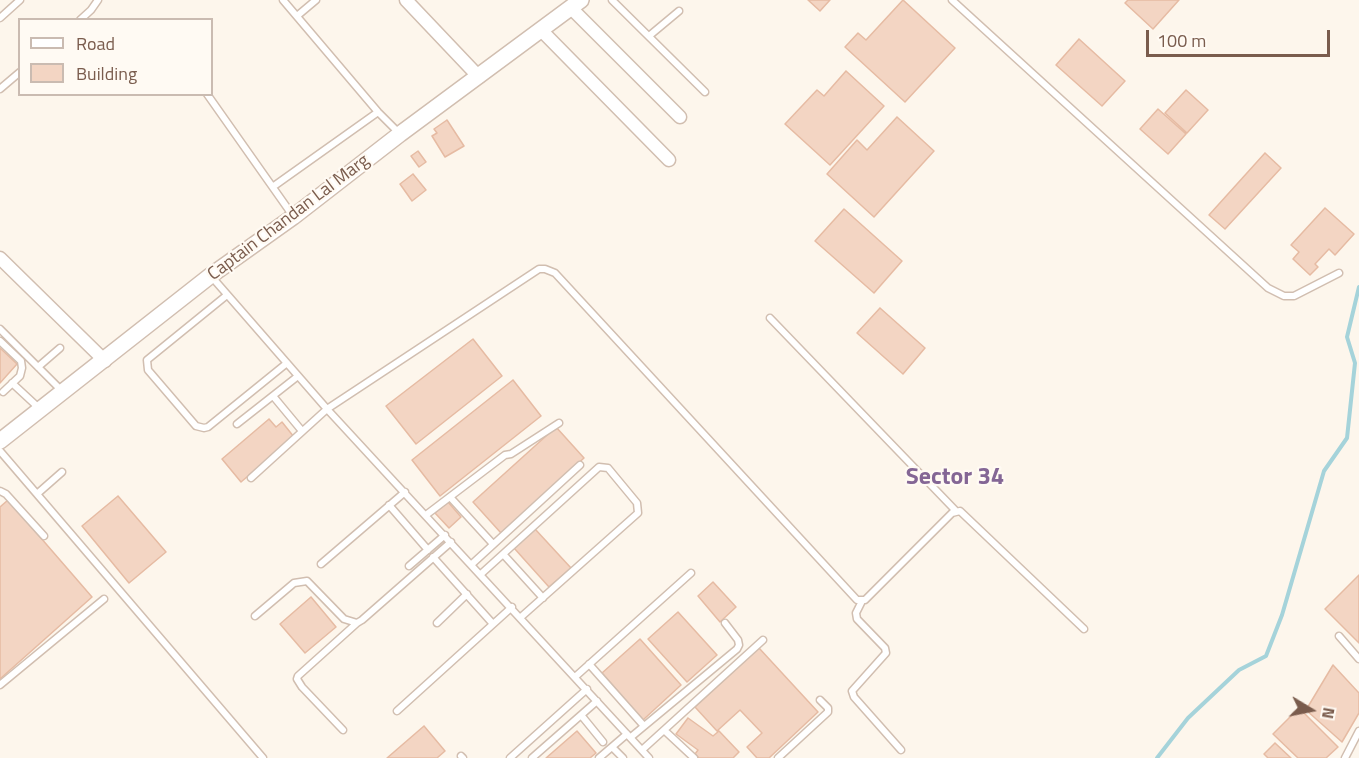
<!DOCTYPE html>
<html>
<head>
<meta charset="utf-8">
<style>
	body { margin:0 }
	#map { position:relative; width:1359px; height:758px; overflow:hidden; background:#fdf6ec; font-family:"Titillium Web",sans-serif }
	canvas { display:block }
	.legend { position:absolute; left:18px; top:18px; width:195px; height:78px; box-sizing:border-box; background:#fffaf3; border:2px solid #cabbb1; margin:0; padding:8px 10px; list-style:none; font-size:18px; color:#7a5c4d }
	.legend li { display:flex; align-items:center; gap:12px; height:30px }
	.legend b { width:30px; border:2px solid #cabbb1 }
	.north { position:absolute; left:1281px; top:680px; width:60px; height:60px; -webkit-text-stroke:4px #fffaf3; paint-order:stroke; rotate:100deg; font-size:16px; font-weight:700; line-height:24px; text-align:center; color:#7a5c4d }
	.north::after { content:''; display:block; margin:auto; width:21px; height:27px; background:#7a5c4d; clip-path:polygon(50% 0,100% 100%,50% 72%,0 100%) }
	.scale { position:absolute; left:1146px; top:30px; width:184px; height:27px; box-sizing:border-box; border:3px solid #7a5c4d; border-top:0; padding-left:8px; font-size:18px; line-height:21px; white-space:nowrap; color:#7a5c4d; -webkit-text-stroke:4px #fffaf3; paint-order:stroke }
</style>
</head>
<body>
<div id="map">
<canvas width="1359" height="758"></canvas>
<ul class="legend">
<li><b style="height:8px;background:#fff"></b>Road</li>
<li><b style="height:16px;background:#f3d5c3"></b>Building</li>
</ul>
<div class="north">N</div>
<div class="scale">100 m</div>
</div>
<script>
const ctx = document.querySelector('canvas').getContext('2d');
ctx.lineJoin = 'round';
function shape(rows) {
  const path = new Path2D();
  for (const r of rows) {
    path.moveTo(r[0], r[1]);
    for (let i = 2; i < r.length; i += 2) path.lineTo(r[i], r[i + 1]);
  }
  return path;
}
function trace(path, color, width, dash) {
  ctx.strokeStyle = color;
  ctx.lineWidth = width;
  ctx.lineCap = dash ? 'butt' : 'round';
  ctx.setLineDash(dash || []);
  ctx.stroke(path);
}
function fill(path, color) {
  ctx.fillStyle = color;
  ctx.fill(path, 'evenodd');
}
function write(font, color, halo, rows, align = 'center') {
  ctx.font = font + ' "Titillium Web",sans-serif';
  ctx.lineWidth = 4.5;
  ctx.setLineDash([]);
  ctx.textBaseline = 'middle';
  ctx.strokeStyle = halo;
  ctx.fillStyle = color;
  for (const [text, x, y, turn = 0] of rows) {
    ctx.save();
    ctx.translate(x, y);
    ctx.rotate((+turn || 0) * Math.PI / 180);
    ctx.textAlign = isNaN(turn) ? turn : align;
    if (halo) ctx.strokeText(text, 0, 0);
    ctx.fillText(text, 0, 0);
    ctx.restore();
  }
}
trace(shape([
	[1157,758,1188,718,1239,670,1266,656,1282,615,1324,471,1347,438,1355,363,1347,337,1359,287]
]), '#a5d3da', 4);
const building = shape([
	[808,0,830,0,820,11,808,0],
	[903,0,955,48,905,102,845,47,858,33,866,40,903,0],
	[1128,0,1179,0,1153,29,1125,3,1128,0],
	[1079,39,1125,81,1102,106,1056,65,1079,39],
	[846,71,884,106,830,165,785,124,817,90,824,96,846,71],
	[1186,90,1208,110,1187,133,1165,113,1186,90],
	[1158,109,1186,134,1168,154,1140,129,1158,109],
	[897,117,934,151,874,217,827,174,857,140,867,150,897,117],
	[447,120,464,146,445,157,432,136,437,133,434,129,447,120],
	[418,151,426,162,419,167,411,156,418,151],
	[1265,153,1281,168,1225,229,1209,215,1265,153],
	[413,174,426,190,412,201,400,184,413,174],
	[1325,208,1354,234,1335,255,1329,249,1315,264,1318,267,1310,275,1293,259,1299,252,1291,245,1325,208],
	[844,209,902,261,874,293,815,241,844,209],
	[880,308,925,348,903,374,857,333,880,308],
	[473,339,502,376,416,444,386,406,473,339],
	[0,348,17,364,0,383,0,348],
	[513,380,541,416,440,496,412,460,513,380],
	[269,419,276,427,282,422,294,437,241,482,222,459,269,419],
	[556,427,584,458,501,533,473,502,556,427],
	[118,496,166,552,129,583,82,526,118,496],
	[8,500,92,597,0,679,0,507,8,500],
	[448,502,461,517,449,528,435,513,448,502],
	[535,529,571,568,549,587,514,548,535,529],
	[1359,575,1359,643,1325,609,1359,575],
	[713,582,736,607,720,622,698,596,713,582],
	[311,597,336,627,305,653,280,624,311,597],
	[678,612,717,655,687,682,648,639,678,612],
	[640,639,681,685,643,720,602,673,640,639],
	[759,648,818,712,769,758,757,758,747,747,762,733,740,710,717,731,695,707,759,648],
	[1333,665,1359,693,1359,713,1342,742,1306,710,1333,665],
	[1299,708,1338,747,1326,758,1298,758,1273,734,1299,708],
	[688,718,713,736,719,731,739,752,733,758,699,758,695,754,698,750,676,734,688,718],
	[424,726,445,751,437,758,387,758,424,726],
	[577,731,596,753,590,758,546,758,577,731],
	[1275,743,1291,758,1268,758,1264,754,1275,743]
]);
fill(building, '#f3d5c3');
trace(building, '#e6bba3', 1.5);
const service = shape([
	[283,0,378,112,399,133],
	[612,0,705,92],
	[952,0,1268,288,1284,296,1294,296,1339,273],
	[297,16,316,0],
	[0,18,20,0],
	[80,20,91,10,98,0],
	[649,36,679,11],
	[0,89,20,72],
	[207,94,293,216],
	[274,186,378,112],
	[211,276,327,409,649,758],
	[227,295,147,360,148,370,196,426,204,428,208,427,287,363],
	[770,318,956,511],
	[0,329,63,392],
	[0,341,21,361,22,368,20,376,3,392],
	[38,367,60,348],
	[12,383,40,409],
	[273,396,302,431],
	[237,424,298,376],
	[0,451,263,758],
	[251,478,327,409,539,269,545,269,555,273,857,600,865,600,952,513,960,511,1084,629],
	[0,491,6,494,44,536],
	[37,494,62,472],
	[450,497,493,544],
	[389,505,428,550],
	[426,515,505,455,511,454,559,423],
	[503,554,543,598],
	[433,557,493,624],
	[321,564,405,492],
	[472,564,580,465],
	[409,566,445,535],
	[481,574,599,467,608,468,637,503,638,513,521,617],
	[862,601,856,613,857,619,885,648,886,653,852,691,854,697,901,750],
	[255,616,294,583,307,581,344,619,357,623,362,620,451,542],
	[437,623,467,594],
	[1339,636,1359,659],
	[589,664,644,726],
	[575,677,691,573],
	[0,685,104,599],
	[397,711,512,607],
	[581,715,603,742],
	[343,730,302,687,297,679,298,676,357,623],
	[664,730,694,758],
	[631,737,737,649,739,645,738,640,725,623],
	[612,747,623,758],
	[642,750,763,640],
	[461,756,463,758],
	[510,758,587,689],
	[532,758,597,701],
	[599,758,627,734],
	[778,758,828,712,828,708,820,700],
	[1345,758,1359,731]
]);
const minor = shape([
	[406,0,479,77],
	[571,8,680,117],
	[541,30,669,160],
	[0,258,105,361]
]);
const tertiary = shape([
	[0,441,210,276,293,217,400,134,581,0]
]);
trace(service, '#d1beb0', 9);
trace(minor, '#d1beb0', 15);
trace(tertiary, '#d1beb0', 18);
trace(service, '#fff', 6);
trace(minor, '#fff', 12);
trace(tertiary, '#fff', 15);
write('18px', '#7a5c4d', '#fffaf3', [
	["Captain Chandan Lal Marg",289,218,-37]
]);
write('bold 24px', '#846695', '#fffaf3', [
	["Sector 34",955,478]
]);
</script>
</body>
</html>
